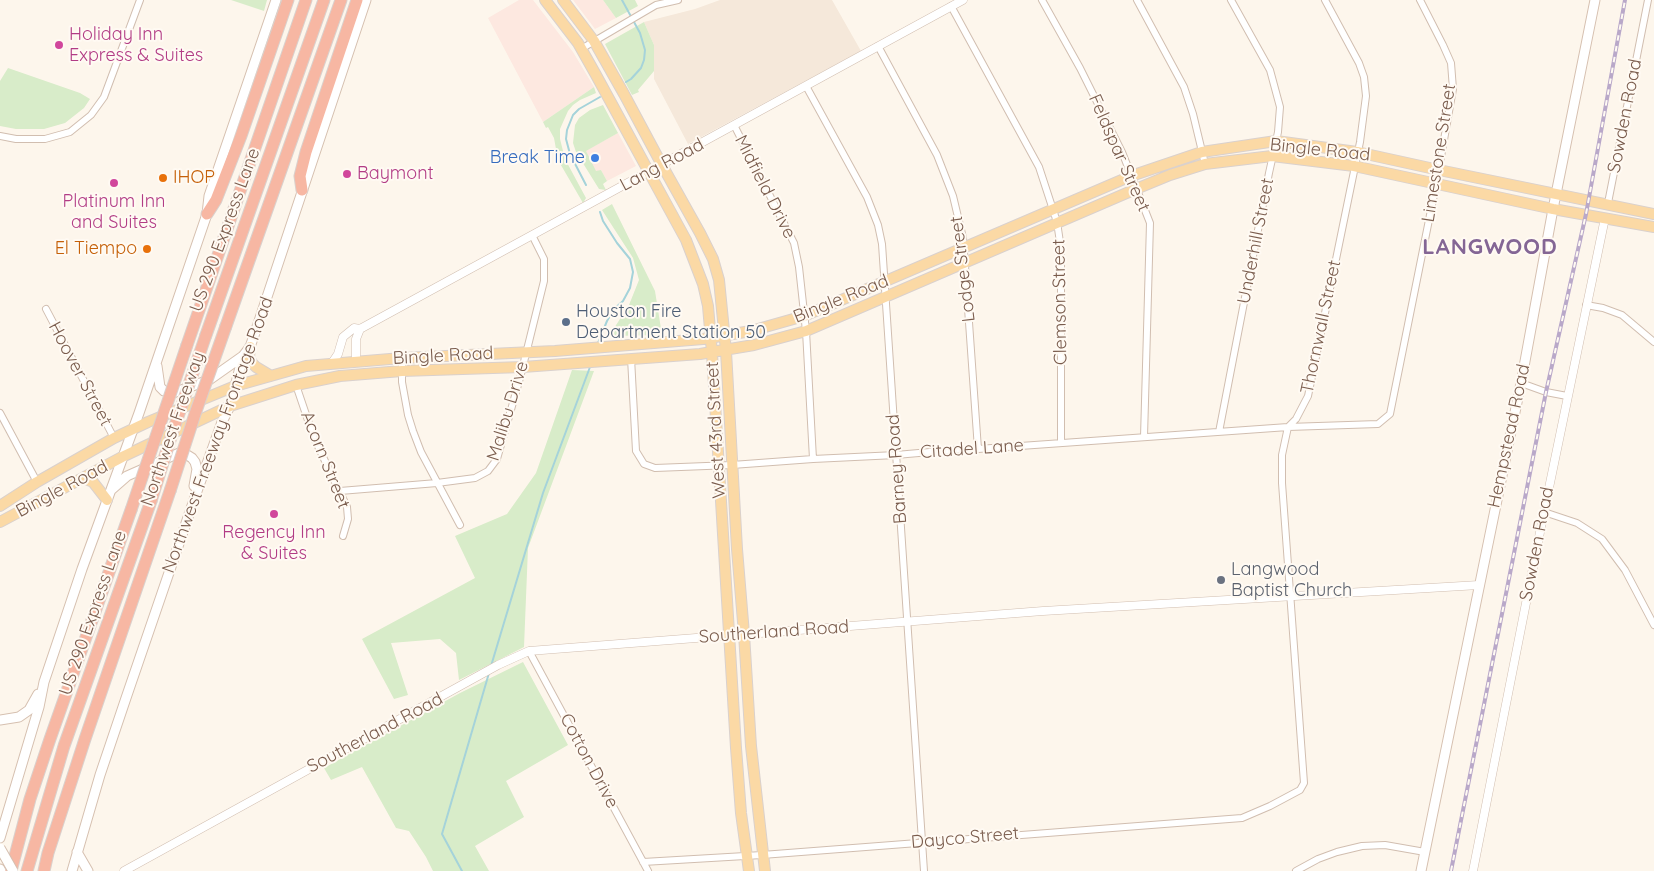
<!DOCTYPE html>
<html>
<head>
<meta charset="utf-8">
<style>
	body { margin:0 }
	canvas { display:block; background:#fdf6ec }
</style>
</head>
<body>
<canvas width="1654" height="871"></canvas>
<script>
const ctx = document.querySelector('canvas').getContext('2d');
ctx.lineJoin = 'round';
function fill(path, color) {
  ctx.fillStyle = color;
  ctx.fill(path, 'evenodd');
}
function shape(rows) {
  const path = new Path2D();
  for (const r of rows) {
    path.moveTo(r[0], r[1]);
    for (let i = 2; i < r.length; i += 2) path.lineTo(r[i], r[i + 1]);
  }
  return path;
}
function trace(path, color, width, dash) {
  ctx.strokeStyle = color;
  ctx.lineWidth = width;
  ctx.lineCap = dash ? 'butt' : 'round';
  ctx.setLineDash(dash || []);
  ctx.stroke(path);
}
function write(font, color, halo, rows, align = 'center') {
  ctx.font = font + ' Quicksand,sans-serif';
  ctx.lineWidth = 4;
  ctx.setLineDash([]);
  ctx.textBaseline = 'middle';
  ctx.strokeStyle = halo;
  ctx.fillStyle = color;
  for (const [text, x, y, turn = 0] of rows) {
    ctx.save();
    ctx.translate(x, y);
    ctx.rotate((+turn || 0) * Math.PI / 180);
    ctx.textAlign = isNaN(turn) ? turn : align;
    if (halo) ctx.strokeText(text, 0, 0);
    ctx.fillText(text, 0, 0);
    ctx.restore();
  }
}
fill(shape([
	[720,0,832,0,861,51,688,144,654,79,654,45,644,22,695,9]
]), '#f5e8da');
fill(shape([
	[519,0,533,0,573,52,594,87,543,122,488,18],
	[573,0,603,0,616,18,595,29],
	[618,133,636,166,607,181,601,170,596,172,585,151]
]), '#fde8e0');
fill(shape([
	[231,0,267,0,264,11],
	[603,0,635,0,638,6,616,18],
	[644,22,654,45,654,71,638,90,639,92,632,95,605,44],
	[8,68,80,93,90,99,84,108,65,123,44,129,16,129,0,126,0,81],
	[594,87,596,93,580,100,573,105,568,111,560,129,560,139,565,159,586,198,583,203,558,160,554,138,548,127,546,128,543,122],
	[603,105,618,133,586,151,596,171,601,170,607,181,603,184,606,190,599,189,576,152,573,143,575,125,579,118,590,110],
	[612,204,655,291,662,335,609,336,629,305,639,280,633,258,602,210],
	[572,370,594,371,528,548,524,647,459,680,456,653,440,639,391,643,408,695,394,699,362,639,475,578,455,536,507,514,536,473],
	[523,662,568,745,506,781,524,817,475,846,489,871,433,871,426,857,409,831,396,828,362,767,331,780,324,768,460,693]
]), '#d8ecc9');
trace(shape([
	[622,0,640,33,645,50,644,60,641,68,631,79,626,82],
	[586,185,570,154,566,139,567,130,573,115,579,109,600,97],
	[598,343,607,321,614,309,623,301,630,288,633,272,630,259,617,243,603,221,600,212],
	[491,666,543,493,590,367],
	[462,871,442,834,489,673]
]), '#a5d3da', 2);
const minor = shape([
	[1042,0,1080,68,1122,152,1150,223,1144,437],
	[1137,0,1184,87,1193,114,1205,164],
	[951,6,1039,167,1057,222,1061,249,1061,442],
	[878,46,937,155,953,196,963,238,978,449],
	[581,49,656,5,678,0],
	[806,86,867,197,878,225,882,244,924,871],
	[734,125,794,243,799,267,806,331,813,459],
	[0,136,16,139,45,139,70,132,91,115,104,97,140,0],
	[1608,203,1648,0],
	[1586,305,1603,308,1622,315,1654,342],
	[46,309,114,438],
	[402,358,402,382,408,415,413,431,421,452,460,525],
	[631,358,636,451,644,464,655,468,732,465,813,459,896,455,964,449,978,449,1288,427,1378,424,1390,414,1436,185,1453,89,1451,63,1443,45,1420,0],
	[1521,383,1546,392,1567,396],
	[296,385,314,438,347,507,348,519,343,536],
	[0,413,37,482],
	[1219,432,1269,173,1278,132,1280,107,1270,70,1231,0],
	[340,491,437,483,475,478,488,471,497,459,520,378,544,281,544,259,532,235],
	[1544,512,1577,523,1602,539,1625,570,1654,625],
	[529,651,648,871],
	[643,862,762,855,1242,818,1270,806,1300,790,1304,783,1282,483,1282,455,1288,427,1296,419,1308,396,1360,142,1366,96,1364,77,1359,63,1325,0],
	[1296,871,1318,859,1337,852,1362,846,1385,845,1425,852]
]);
const tertiary = shape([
	[356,362,356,339,360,329,963,0],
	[332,363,338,354,343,337,354,328,360,329],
	[124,871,498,665,529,651,1043,611,1479,585],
	[1473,871,1544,512,1605,218]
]);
const secondary = shape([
	[157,366,160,387,164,391,173,393,209,380,243,356],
	[111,490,127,476,179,453,184,453,192,458,195,462,197,469,194,486],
	[0,720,19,717,29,710,38,694],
	[0,838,39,707,44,682,82,569,139,413,207,214,209,196,276,0],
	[77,852,88,871],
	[0,869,1,871],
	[72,871,100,775,126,698,196,494,222,422,230,406,243,356,250,347,259,321,366,0],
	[1421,871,1521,383,1553,209,1595,0]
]);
const primary = shape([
	[545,0,578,43,596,75,686,240,703,284,708,306,712,353,736,748,741,813,749,871],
	[563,0,594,41,624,94,662,165,700,233,713,259,719,280,726,351,737,549,744,634,751,746,765,871],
	[250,347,249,358,253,364,256,367,271,376],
	[83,478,93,482,107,500],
	[0,506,37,482,114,438,148,422,235,386,306,366,402,358,555,351,703,339,751,331,804,316,1131,176,1202,152,1276,141,1357,152,1439,170,1654,214],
	[0,522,122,457,230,406,296,385,340,376,402,371,523,367,700,354,754,345,806,331,1136,189,1170,175,1205,164,1272,156,1354,166,1553,209,1654,227]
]);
const motorway = shape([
	[302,190,300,176,306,152,357,0],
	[207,214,216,200,241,136,288,0],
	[226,326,341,0],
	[206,335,324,0],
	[187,345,306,0],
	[11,871,30,799,50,739,131,510],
	[27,871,64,746,151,501],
	[44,871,48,853,85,739,170,491]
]);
trace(minor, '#d1beb0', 8);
trace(tertiary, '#d1beb0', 9);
trace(secondary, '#d6c0b0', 11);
trace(primary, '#dad1cd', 12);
trace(motorway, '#dad1cd', 13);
trace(minor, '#fff', 6);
trace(tertiary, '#fff', 8);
trace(secondary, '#fff', 9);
trace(primary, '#fbd9a5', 10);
trace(motorway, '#f7b7a3', 11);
const rail = shape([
	[1451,871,1546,392,1586,214,1625,0]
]);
trace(rail, '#b9a8c9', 4);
trace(rail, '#fffaf3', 2, [5.5]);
const secondaryBridge = shape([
	[0,848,13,871]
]);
const motorwayBridge = shape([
	[170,491,195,414,226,326],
	[151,501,171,437,206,335],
	[131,510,187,345]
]);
trace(secondaryBridge, '#d6c0b0', 11, []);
trace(motorwayBridge, '#dad1cd', 13, []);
trace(secondaryBridge, '#fff', 9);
trace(motorwayBridge, '#f7b7a3', 11);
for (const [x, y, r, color] of [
	[59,45,5,"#d1479c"],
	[595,158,5,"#3f7fe0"],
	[347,174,5,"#d1479c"],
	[163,178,5,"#e8710a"],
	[114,183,5,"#d1479c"],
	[147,249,5,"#e8710a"],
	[566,322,5,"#5c6f8a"],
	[274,514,5,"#d1479c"],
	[1221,580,5,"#6b7280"]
]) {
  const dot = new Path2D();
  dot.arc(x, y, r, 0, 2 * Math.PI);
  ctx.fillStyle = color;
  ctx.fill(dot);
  trace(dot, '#fffaf3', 2);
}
write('18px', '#b23c85', '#fffaf3', [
	["Holiday Inn",69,35],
	["Express & Suites",69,56],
	["Baymont",357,174],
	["Platinum Inn",114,202,"center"],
	["and Suites",114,223,"center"],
	["Regency Inn",274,533,"center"],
	["& Suites",274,554,"center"]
], 'left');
write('18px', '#7a5c4d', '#fffaf3', [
	["Sowden Road",1625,116,-79],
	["Bingle Road",1320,150,6],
	["Feldspar Street",1119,153,66],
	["Limestone Street",1439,153,-81],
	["Lang Road",662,165,-28],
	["Midfield Drive",765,187,63],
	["US 290 Express Lane",225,230,-70],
	["Underhill Street",1256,241,-79],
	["Lodge Street",963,269,-97],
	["Bingle Road",841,299,-22],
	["Clemson Street",1060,302,-91],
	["Thornwall Street",1321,327,-78],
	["Bingle Road",443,356,-3],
	["Hoover Street",80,374,62],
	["Malibu Drive",508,411,-73],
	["Northwest Freeway",173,429,-71],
	["West 43rd Street",716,430,-93],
	["Northwest Freeway Frontage Road",218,435,-70],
	["Hempstead Road",1509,436,-78],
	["Citadel Lane",972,449,-4],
	["Acorn Street",325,460,68],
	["Barney Road",897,469,-94],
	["Bingle Road",62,489,-28],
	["Sowden Road",1537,544,-79],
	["US 290 Express Lane",93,613,-71],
	["Southerland Road",774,632,-4],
	["Southerland Road",375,733,-28],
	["Cotton Drive",589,761,62],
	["Dayco Street",965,838,-5]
]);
write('18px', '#366cbe', '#fffaf3', [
	["Break Time",585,158]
], 'right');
write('18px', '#c56008', '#fffaf3', [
	["IHOP",173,178],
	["El Tiempo",137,249,"right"]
], 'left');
write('18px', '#4e5e75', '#fffaf3', [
	["Houston Fire",576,312],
	["Department Station 50",576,333]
], 'left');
write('18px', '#5b616d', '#fffaf3', [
	["Langwood",1231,570],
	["Baptist Church",1231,591]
], 'left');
ctx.letterSpacing = '1px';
write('bold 22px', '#846695', '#fffaf3', [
	["LANGWOOD",1490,247]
]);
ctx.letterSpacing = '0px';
</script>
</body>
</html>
